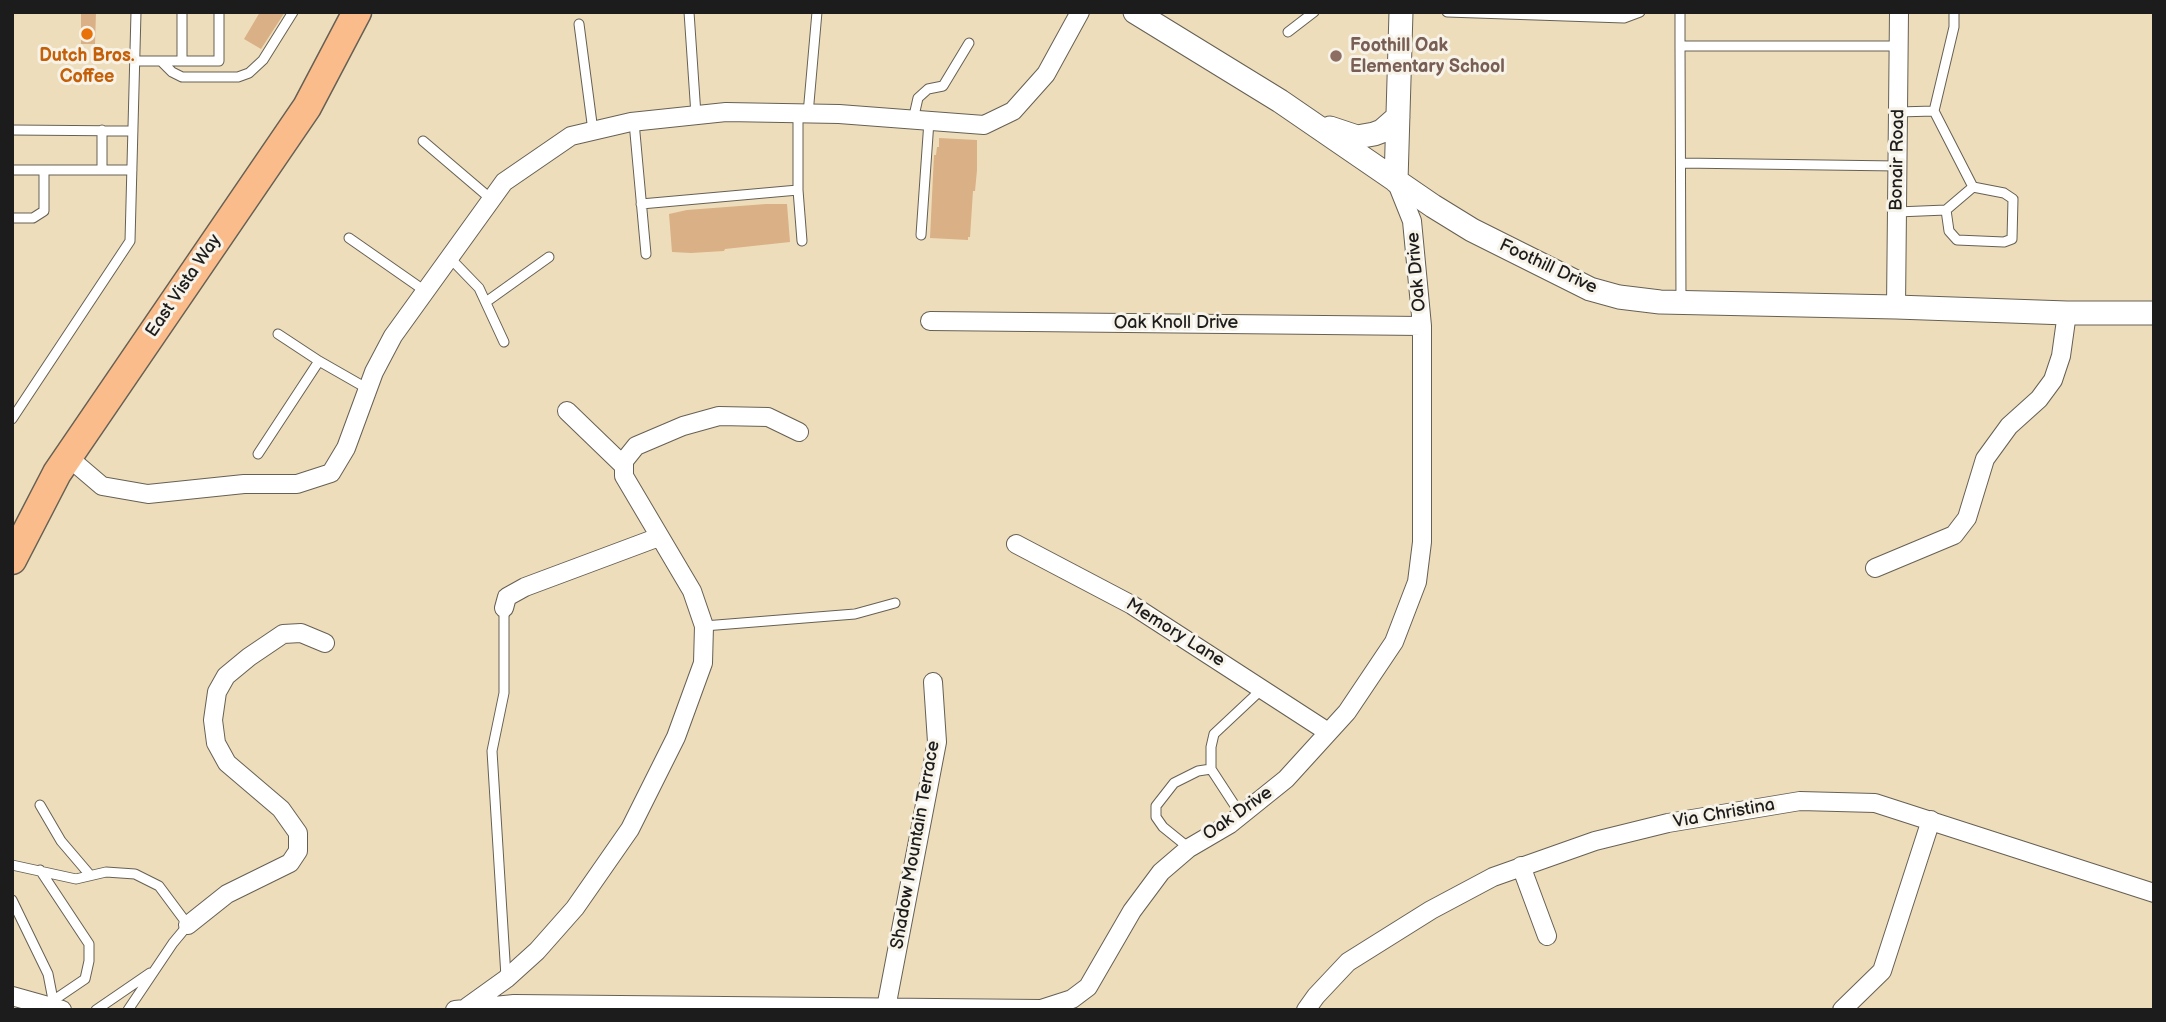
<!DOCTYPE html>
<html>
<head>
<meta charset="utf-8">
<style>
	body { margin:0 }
	#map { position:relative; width:2166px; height:1022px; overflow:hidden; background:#edb; font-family:"Balsamiq Sans",sans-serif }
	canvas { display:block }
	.frame { position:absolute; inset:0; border:14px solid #1c1c1c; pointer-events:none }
</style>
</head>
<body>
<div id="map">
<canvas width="2166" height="1022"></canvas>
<div class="frame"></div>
</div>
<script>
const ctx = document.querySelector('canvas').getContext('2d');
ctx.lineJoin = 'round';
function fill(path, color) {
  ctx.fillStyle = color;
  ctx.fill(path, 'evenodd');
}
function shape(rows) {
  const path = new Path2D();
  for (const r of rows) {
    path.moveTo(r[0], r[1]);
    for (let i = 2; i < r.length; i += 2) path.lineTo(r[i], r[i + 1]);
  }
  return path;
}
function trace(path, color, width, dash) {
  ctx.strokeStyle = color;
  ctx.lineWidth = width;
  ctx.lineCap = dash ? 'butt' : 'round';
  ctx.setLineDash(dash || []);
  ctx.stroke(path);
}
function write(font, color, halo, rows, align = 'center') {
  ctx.font = font + ' "Balsamiq Sans",sans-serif';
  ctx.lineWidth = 6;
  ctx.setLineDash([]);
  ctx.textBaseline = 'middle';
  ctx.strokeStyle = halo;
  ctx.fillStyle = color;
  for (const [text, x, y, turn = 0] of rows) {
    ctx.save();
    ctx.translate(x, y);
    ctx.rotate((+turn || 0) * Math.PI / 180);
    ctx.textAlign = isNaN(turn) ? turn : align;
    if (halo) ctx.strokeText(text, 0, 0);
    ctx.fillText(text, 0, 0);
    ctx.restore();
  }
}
fill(shape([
	[81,12,96,12,95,44,81,44],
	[260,12,285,12,261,49,244,39],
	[939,138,977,140,977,170,975,191,973,191,970,237,968,237,968,240,930,238,934,155,936,155,937,147,939,147],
	[766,204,787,204,790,242,725,249,724,251,691,253,672,252,669,214,687,210]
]), '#dab086');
const service = shape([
	[182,12,182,61],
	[689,12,696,115],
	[1447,12,1624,18,1640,12],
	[1680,12,1680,46,1899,46],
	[1954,12,1954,27,1934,111,1973,187],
	[579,24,593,131],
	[1288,32,1314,12],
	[1680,46,1681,303],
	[135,61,219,61,219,12],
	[161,61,172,72,182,77,238,77,249,73,263,60,293,12],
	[1898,112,1934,111],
	[798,114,798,190,802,241],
	[808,114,817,12],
	[913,120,918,98,928,89,943,86,969,43],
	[634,122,646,254],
	[12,130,133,131],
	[102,130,102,170],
	[423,141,491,199],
	[1681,163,1897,166],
	[12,170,132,170],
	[641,204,798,190],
	[1946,210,1949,231,1957,240,2004,242,2012,239,2013,199,2004,193,1973,187],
	[1897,212,1946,210,1973,187],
	[12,218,33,218,44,211,44,170],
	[921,235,929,121],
	[349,238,425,291],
	[449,257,479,288,504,342],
	[486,302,549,257],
	[278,334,319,361],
	[12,419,130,241,136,12],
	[258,454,319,361,368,389],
	[504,608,504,693,492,751,506,977],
	[704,626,855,614,895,603],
	[40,805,61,841,90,875],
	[1241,815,1211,769,1211,747,1214,734,1262,689],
	[1189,848,1163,827,1156,817,1156,806,1174,783,1198,771,1211,769],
	[12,865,76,879,106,872,135,874,159,886,188,925,173,943,128,1010],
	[40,870,89,944,89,961,85,979,54,1000],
	[12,900,48,974,54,1005],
	[96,1010,150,973]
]);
const minor = shape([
	[1896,307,1899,12],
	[930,321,1422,326],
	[68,457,102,486,148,494,244,484,297,484,331,473,346,448,374,372,393,336,504,182,571,136,631,122,726,112,839,114,984,125,1013,111,1046,74,1080,12],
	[624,466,624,461,636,446,683,426,719,416,768,417,799,432],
	[1016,544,1132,605,1328,732],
	[1875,568,1954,535,1967,518,1985,459,2009,426,2039,399,2053,380,2061,356,2067,313],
	[504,608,507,597,525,587,659,537],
	[1521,866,1547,936],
	[188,925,227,894,290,863,298,851,298,833,281,809,227,763,216,743,213,720,217,692,226,676,249,657,283,634,301,633,325,643],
	[12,996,62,1010],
	[467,1007,506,979,537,951,575,908,630,829,676,737,703,663,704,626,692,591,624,476,624,466,567,411],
	[886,1008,937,742,933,682],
	[455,1010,514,1004,1041,1009,1072,999,1088,987,1132,911,1161,872,1189,848,1230,824,1286,779,1347,712,1394,642,1417,582,1422,542,1422,326,1412,221,1396,181],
	[1306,1010,1316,996,1348,962,1431,910,1493,877,1595,841,1668,823,1800,801,1875,803,2154,893],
	[1842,1010,1882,971,1931,820]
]);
const tertiary = shape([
	[1135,12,1280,101,1433,206,1472,230,1590,289,1619,297,1660,302,1896,307,2067,313,2154,313],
	[1330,128,1357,137,1374,134,1382,131,1398,117],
	[1396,181,1401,12]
]);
const primary = shape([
	[12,560,57,473,307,107,357,12]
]);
trace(service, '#666054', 11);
trace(minor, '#666054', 20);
trace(tertiary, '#666054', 25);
trace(primary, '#666054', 31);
trace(service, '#fff', 9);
trace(minor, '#fff', 18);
trace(tertiary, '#fff', 23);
trace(primary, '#fabc8b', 28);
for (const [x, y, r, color] of [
	[87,34,7,"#e8710a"],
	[1336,56,7,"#8d6e63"]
]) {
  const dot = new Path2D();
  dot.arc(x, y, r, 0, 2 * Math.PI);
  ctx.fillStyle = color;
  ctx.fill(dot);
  trace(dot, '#f7f3e8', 2.5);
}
write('bold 18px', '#785e54', '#f7f3e8', [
	["Foothill Oak",1350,46],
	["Elementary School",1350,67]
], 'left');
write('bold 18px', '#c56008', '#f7f3e8', [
	["Dutch Bros.",87,56],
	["Coffee",87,77]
]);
write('18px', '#1c1c1c', '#f7f3e8', [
	["Bonair Road",1898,160,-89],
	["Foothill Drive",1548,267,25],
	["Oak Drive",1417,272,-95],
	["East Vista Way",184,286,-56],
	["Oak Knoll Drive",1176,323],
	["Memory Lane",1175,633,32],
	["Oak Drive",1238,814,-35],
	["Via Christina",1724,814,-10],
	["Shadow Mountain Terrace",916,845,-80]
]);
</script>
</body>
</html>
